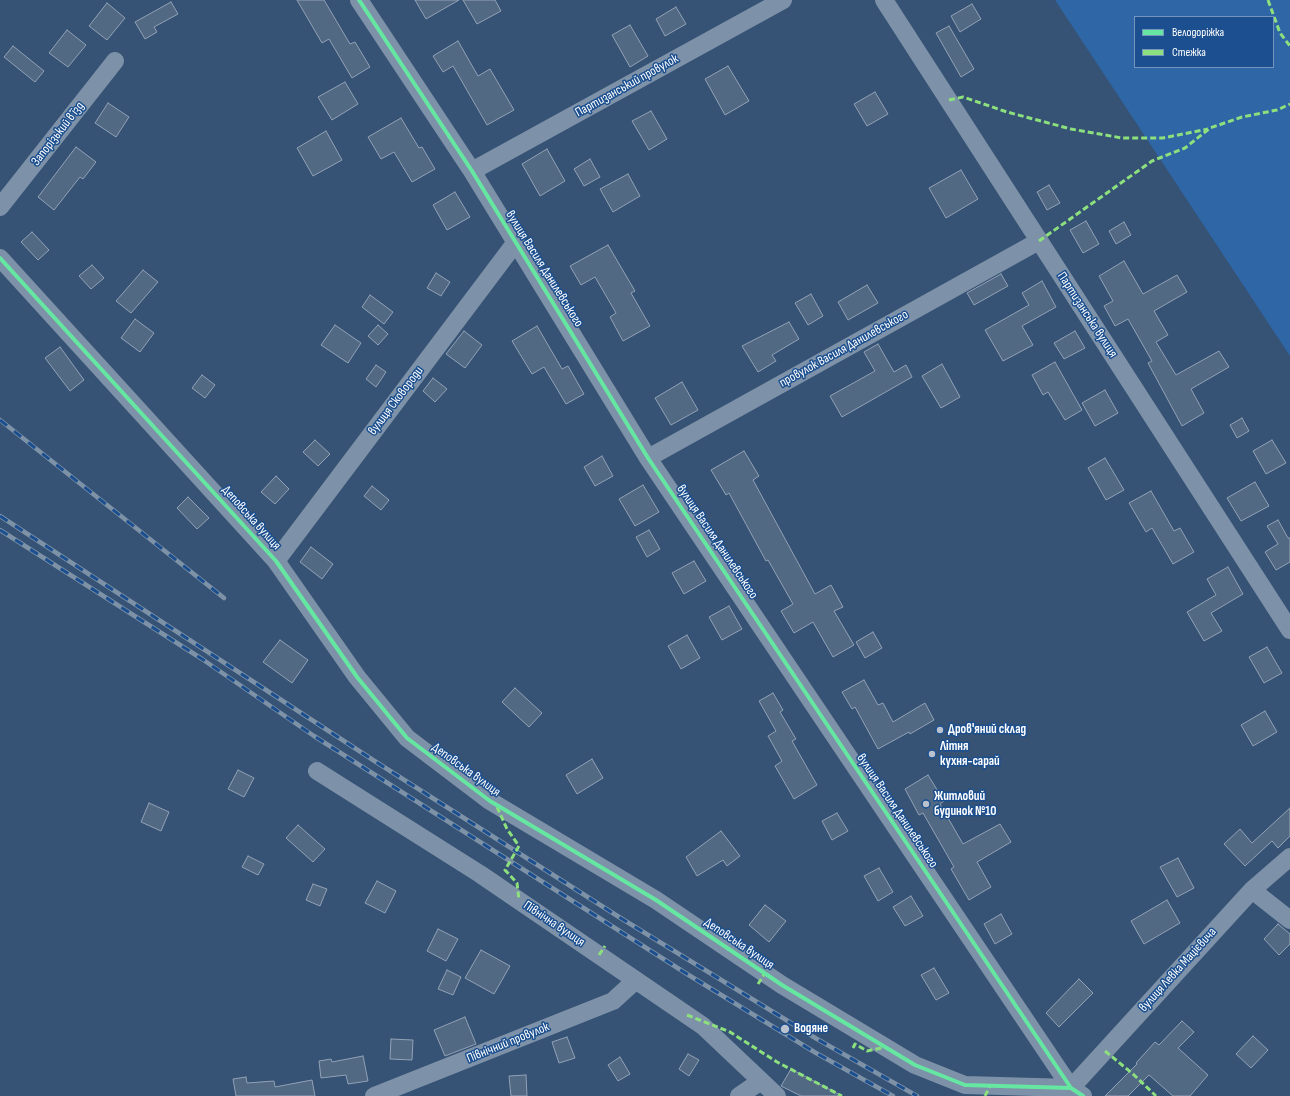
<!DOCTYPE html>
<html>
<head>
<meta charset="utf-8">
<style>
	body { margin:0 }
	#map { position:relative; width:1290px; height:1096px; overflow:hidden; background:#365274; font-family:"Sofia Sans Condensed",sans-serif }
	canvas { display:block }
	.legend { position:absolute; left:1134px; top:16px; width:140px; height:52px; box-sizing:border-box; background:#1b4f8f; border:1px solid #7695bc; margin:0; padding:5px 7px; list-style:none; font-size:12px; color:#fff }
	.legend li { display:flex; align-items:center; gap:8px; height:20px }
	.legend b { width:20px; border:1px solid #7695bc }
</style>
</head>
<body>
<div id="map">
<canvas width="1290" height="1096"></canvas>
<ul class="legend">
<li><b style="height:5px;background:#66e7a1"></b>Велодоріжка</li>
<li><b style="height:5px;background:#8de07e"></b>Стежка</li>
</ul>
</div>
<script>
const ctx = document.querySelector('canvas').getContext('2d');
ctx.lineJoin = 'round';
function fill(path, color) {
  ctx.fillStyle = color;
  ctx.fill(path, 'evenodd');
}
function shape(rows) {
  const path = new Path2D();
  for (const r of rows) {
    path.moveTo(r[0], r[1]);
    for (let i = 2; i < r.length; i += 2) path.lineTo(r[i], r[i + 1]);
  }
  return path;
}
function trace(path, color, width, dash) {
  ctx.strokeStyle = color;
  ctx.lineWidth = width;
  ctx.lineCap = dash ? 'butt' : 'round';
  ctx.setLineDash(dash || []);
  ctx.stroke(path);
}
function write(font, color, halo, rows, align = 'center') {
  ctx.font = font + ' "Sofia Sans Condensed",sans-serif';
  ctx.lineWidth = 3;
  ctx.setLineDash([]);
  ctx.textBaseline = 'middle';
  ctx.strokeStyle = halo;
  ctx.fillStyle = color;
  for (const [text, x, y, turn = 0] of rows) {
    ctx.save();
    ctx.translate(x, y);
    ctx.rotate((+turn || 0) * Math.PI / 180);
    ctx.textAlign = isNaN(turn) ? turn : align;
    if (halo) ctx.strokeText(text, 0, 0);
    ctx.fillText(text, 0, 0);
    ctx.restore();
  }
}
fill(shape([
	[1055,0,1290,0,1290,356],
	[1135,17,1273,17,1273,67,1135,67]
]), '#2f66a5');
const building = shape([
	[297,0,324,0,350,44,355,42,370,67,352,78,329,39,322,43,297,0],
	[415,0,459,0,426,19,415,0],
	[463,0,495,0,501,11,477,24,463,0],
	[171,2,178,14,154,27,157,32,145,39,135,22,171,2],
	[107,3,125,18,107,40,89,26,107,3],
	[972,4,981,19,960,32,951,16,972,4],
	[676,7,686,24,665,36,656,19,676,7],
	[630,25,648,56,630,67,612,35,630,25],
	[949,26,974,69,961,77,936,33,949,26],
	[67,30,86,45,68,67,49,53,67,30],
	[458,41,478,76,490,69,514,110,487,125,453,66,443,72,433,56,458,41],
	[13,46,44,71,35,82,4,57,13,46],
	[728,66,749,101,725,115,705,79,728,66],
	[345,82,358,104,332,120,318,97,345,82],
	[875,92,888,114,867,126,854,104,875,92],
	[108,103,129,117,116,137,95,123,108,103],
	[651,111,667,139,649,150,632,121,651,111],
	[401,118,419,148,422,147,435,169,412,182,394,152,381,159,368,137,401,118],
	[326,131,342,160,313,176,297,148,326,131],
	[76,147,96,162,83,179,80,177,54,210,38,197,76,147],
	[547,149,565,181,540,196,522,164,547,149],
	[590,159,600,177,584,186,574,169,590,159],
	[961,170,978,199,946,218,929,188,961,170],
	[628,174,640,196,613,212,600,189,628,174],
	[1049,185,1060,203,1047,210,1037,192,1049,185],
	[455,192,470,217,447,230,433,205,455,192],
	[1086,221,1099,244,1083,253,1070,230,1086,221],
	[1124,222,1131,235,1116,244,1109,231,1124,222],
	[32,232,49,250,38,260,21,242,32,232],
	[608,245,635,291,631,293,650,326,623,341,610,317,616,313,595,277,581,285,570,266,608,245],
	[1124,261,1143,294,1177,275,1187,292,1154,311,1168,335,1156,342,1176,375,1219,351,1229,367,1191,389,1204,413,1182,426,1148,363,1152,361,1128,319,1115,326,1104,306,1113,301,1099,276,1124,261],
	[92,265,104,278,91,289,79,276,92,265],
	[143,270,158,282,131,313,116,301,143,270],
	[436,273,450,282,441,296,427,288,436,273],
	[1001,274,1008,286,974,305,967,293,1001,274],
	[1042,281,1056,307,1022,326,1033,345,1003,361,985,330,1029,305,1022,293,1042,281],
	[867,285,878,303,848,320,838,302,867,285],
	[811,294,823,316,808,325,795,303,811,294],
	[370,295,393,312,384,324,362,307,370,295],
	[135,319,154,333,140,352,121,338,135,319],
	[789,322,799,339,772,355,776,361,758,372,742,346,789,322],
	[335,325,361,343,348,363,321,345,335,325],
	[378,325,388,334,378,345,368,336,378,325],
	[537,326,562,369,568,366,584,394,566,404,544,367,532,374,512,341,537,326],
	[464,331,482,345,465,368,446,354,464,331],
	[1075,331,1085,348,1064,359,1054,343,1075,331],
	[878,344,894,372,906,365,912,377,842,417,830,396,875,371,864,352,878,344],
	[60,347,84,380,70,391,45,358,60,347],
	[1055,362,1082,410,1065,420,1048,392,1043,395,1032,375,1055,362],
	[942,364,960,397,941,408,922,376,942,364],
	[376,365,386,372,376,387,366,379,376,365],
	[202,375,215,385,205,398,192,388,202,375],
	[433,378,447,389,435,402,423,391,433,378],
	[682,382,698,410,671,425,655,398,682,382],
	[1105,390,1118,413,1095,426,1082,403,1105,390],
	[1242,418,1249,431,1237,438,1230,425,1242,418],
	[315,440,330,454,318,466,303,452,315,440],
	[1272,440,1286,463,1266,474,1253,451,1272,440],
	[744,451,759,476,753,480,815,594,831,585,843,607,834,611,854,645,833,657,813,622,794,633,781,611,793,604,768,560,766,561,729,493,726,495,711,470,744,451],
	[602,456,613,476,595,486,584,467,602,456],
	[1105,458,1124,490,1106,500,1088,468,1105,458],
	[276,476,289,489,275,504,261,492,276,476],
	[1255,482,1269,506,1241,521,1227,498,1255,482],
	[643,485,659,512,635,526,619,499,643,485],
	[372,486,389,500,381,510,364,496,372,486],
	[1151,491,1174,531,1180,528,1194,552,1173,564,1152,528,1146,532,1129,503,1151,491],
	[188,497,209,518,197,529,177,508,188,497],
	[1278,520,1288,538,1290,538,1290,562,1276,570,1265,552,1278,544,1267,526,1278,520],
	[649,530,660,549,647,557,636,537,649,530],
	[311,547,333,564,322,579,300,562,311,547],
	[694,561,706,581,684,594,672,573,694,561],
	[1228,567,1243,594,1211,613,1222,631,1204,641,1187,612,1216,595,1207,579,1228,567],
	[729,606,742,629,722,640,709,617,729,606],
	[873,632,882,648,865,658,856,642,873,632],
	[687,635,700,658,681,669,668,646,687,635],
	[280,640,308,660,292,683,263,662,280,640],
	[1267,647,1282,673,1264,683,1249,657,1267,647],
	[864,680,878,705,883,703,893,722,925,703,934,720,910,734,909,732,878,749,855,707,852,709,842,692,864,680],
	[515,688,542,713,529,727,502,702,515,688],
	[773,693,783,710,780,712,796,739,792,741,817,785,794,799,775,766,782,761,768,736,776,731,759,701,773,693],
	[1265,711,1277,732,1253,746,1241,725,1265,711],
	[592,759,603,778,577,794,566,775,592,759],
	[238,770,254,778,244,797,228,789,238,770],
	[928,775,944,801,940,804,963,844,1000,824,1011,842,977,862,991,887,969,900,951,869,954,867,923,813,919,815,905,789,928,775],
	[149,803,169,812,161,831,141,822,149,803],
	[1290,808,1290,836,1278,848,1272,841,1245,866,1224,844,1240,829,1252,843,1290,808],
	[837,813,848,831,832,840,822,821,837,813],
	[298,825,325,849,313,862,286,838,298,825],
	[721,831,740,856,727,866,723,860,697,876,686,857,721,831],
	[248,856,264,864,258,875,242,867,248,856],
	[1178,858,1194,888,1177,897,1160,867,1178,858],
	[879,868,893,892,878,901,864,876,879,868],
	[377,881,396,891,385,913,365,903,377,881],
	[313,884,327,889,320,906,306,900,313,884],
	[911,896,923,916,905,926,893,907,911,896],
	[1167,900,1180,923,1144,944,1131,921,1167,900],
	[765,905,786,921,769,942,749,925,765,905],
	[1001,914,1012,934,995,944,984,924,1001,914],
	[1278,924,1290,934,1290,944,1279,955,1264,939,1278,924],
	[438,929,458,939,446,961,427,951,438,929],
	[481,950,510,966,494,994,465,978,481,950],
	[934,968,949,993,936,1000,921,975,934,968],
	[447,970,461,977,453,995,438,989,447,970],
	[1079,979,1093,993,1059,1027,1046,1013,1079,979],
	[465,1017,476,1044,445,1056,434,1030,465,1017],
	[1182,1021,1194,1032,1178,1048,1208,1075,1190,1096,1173,1096,1149,1075,1128,1096,1105,1096,1137,1064,1136,1063,1155,1042,1159,1045,1182,1021],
	[1253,1036,1268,1050,1251,1068,1236,1054,1253,1036],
	[567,1037,575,1058,559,1063,552,1042,567,1037],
	[391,1039,413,1040,412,1060,390,1059,391,1039],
	[688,1054,699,1060,689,1076,679,1069,688,1054],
	[363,1056,368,1081,348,1084,346,1075,321,1078,319,1061,331,1059,332,1062,363,1056],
	[620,1057,630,1074,618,1081,608,1065,620,1057],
	[791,1069,842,1096,801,1096,781,1086,791,1069],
	[526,1075,527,1096,511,1096,509,1076,526,1075],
	[246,1077,247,1083,274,1081,275,1087,312,1080,315,1096,236,1096,233,1079,246,1077]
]);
fill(building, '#526984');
trace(building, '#92a2b6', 1);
trace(shape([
	[359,0,472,171,648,458,1071,1088,1083,1096],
	[884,0,1290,630],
	[472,171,783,0],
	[0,207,115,61],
	[0,258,276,561,357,677,407,738,490,801,656,900,782,985,915,1065,965,1085,1071,1088],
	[648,458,1039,241],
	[276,561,516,242],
	[317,771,480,874,703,1026,777,1096],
	[1252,890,1290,920],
	[374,1096,613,1001,636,980],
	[739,1096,761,1081],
	[1068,1096,1071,1088,1252,890,1290,857]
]), '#7d92a8', 18);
const rail = shape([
	[0,420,224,598],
	[0,516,373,760,619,917,817,1039,917,1096],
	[0,530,202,659,314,736,687,974,816,1053,893,1096]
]);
trace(rail, '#7e92a7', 4.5);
trace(rail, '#1b4f8f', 3, [9]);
trace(shape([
	[1268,0,1280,33,1290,46],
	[949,100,963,97,1007,112,1071,129,1122,138,1163,138,1208,129],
	[1039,241,1152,161,1185,148,1210,128,1242,117,1277,110,1290,104],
	[497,807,507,829,519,846,505,870,517,883,519,900],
	[599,955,605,946],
	[758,984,765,973],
	[687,1015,730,1032,777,1062,842,1096],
	[853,1048,855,1044,867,1051,886,1047],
	[1105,1051,1133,1074,1156,1096],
	[985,1096,990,1086]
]), '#8de07e', 3, [6, 3]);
trace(shape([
	[359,0,472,171,648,458,1071,1088,1083,1096],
	[0,258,276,561,357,677,407,738,490,801,656,900,782,985,915,1065,965,1085,1071,1088]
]), '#66e7a1', 4);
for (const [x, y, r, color] of [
	[940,730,4,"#b9c2ce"],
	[932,754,4,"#b9c2ce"],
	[926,804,4,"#b9c2ce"],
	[785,1029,5,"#b9c2ce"]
]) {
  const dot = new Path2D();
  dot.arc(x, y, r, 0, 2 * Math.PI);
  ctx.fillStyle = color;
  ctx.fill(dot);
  trace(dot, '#1b4f8f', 1.5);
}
write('13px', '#fff', '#1b4f8f', [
	["Партизанський провулок",627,86,-29],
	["Запорізький вʼїзд",58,134,-52],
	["вулиця Василя Данилевського",544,269,58],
	["Партизанська вулиця",1087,315,57],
	["провулок Василя Данилевського",844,349,-29],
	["вулиця Сковороди",396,401,-53],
	["Деповська вулиця",251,518,48],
	["вулиця Василя Данилевського",717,542,56],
	["Деповська вулиця",466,770,36],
	["вулиця Василя Данилевського",897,811,56],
	["Північна вулиця",554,924,34],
	["Деповська вулиця",739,944,34],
	["вулиця Левка Мацієвича",1178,970,-48],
	["Північний провулок",508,1043,-22]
]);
write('bold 13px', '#fff', '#1b4f8f', [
	["Дров'яний склад",948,730],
	["Літня",940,747],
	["кухня-сарай",940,762],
	["Житловий",934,797],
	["будинок №10",934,812],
	["Водяне",794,1029]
], 'left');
</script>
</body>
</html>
